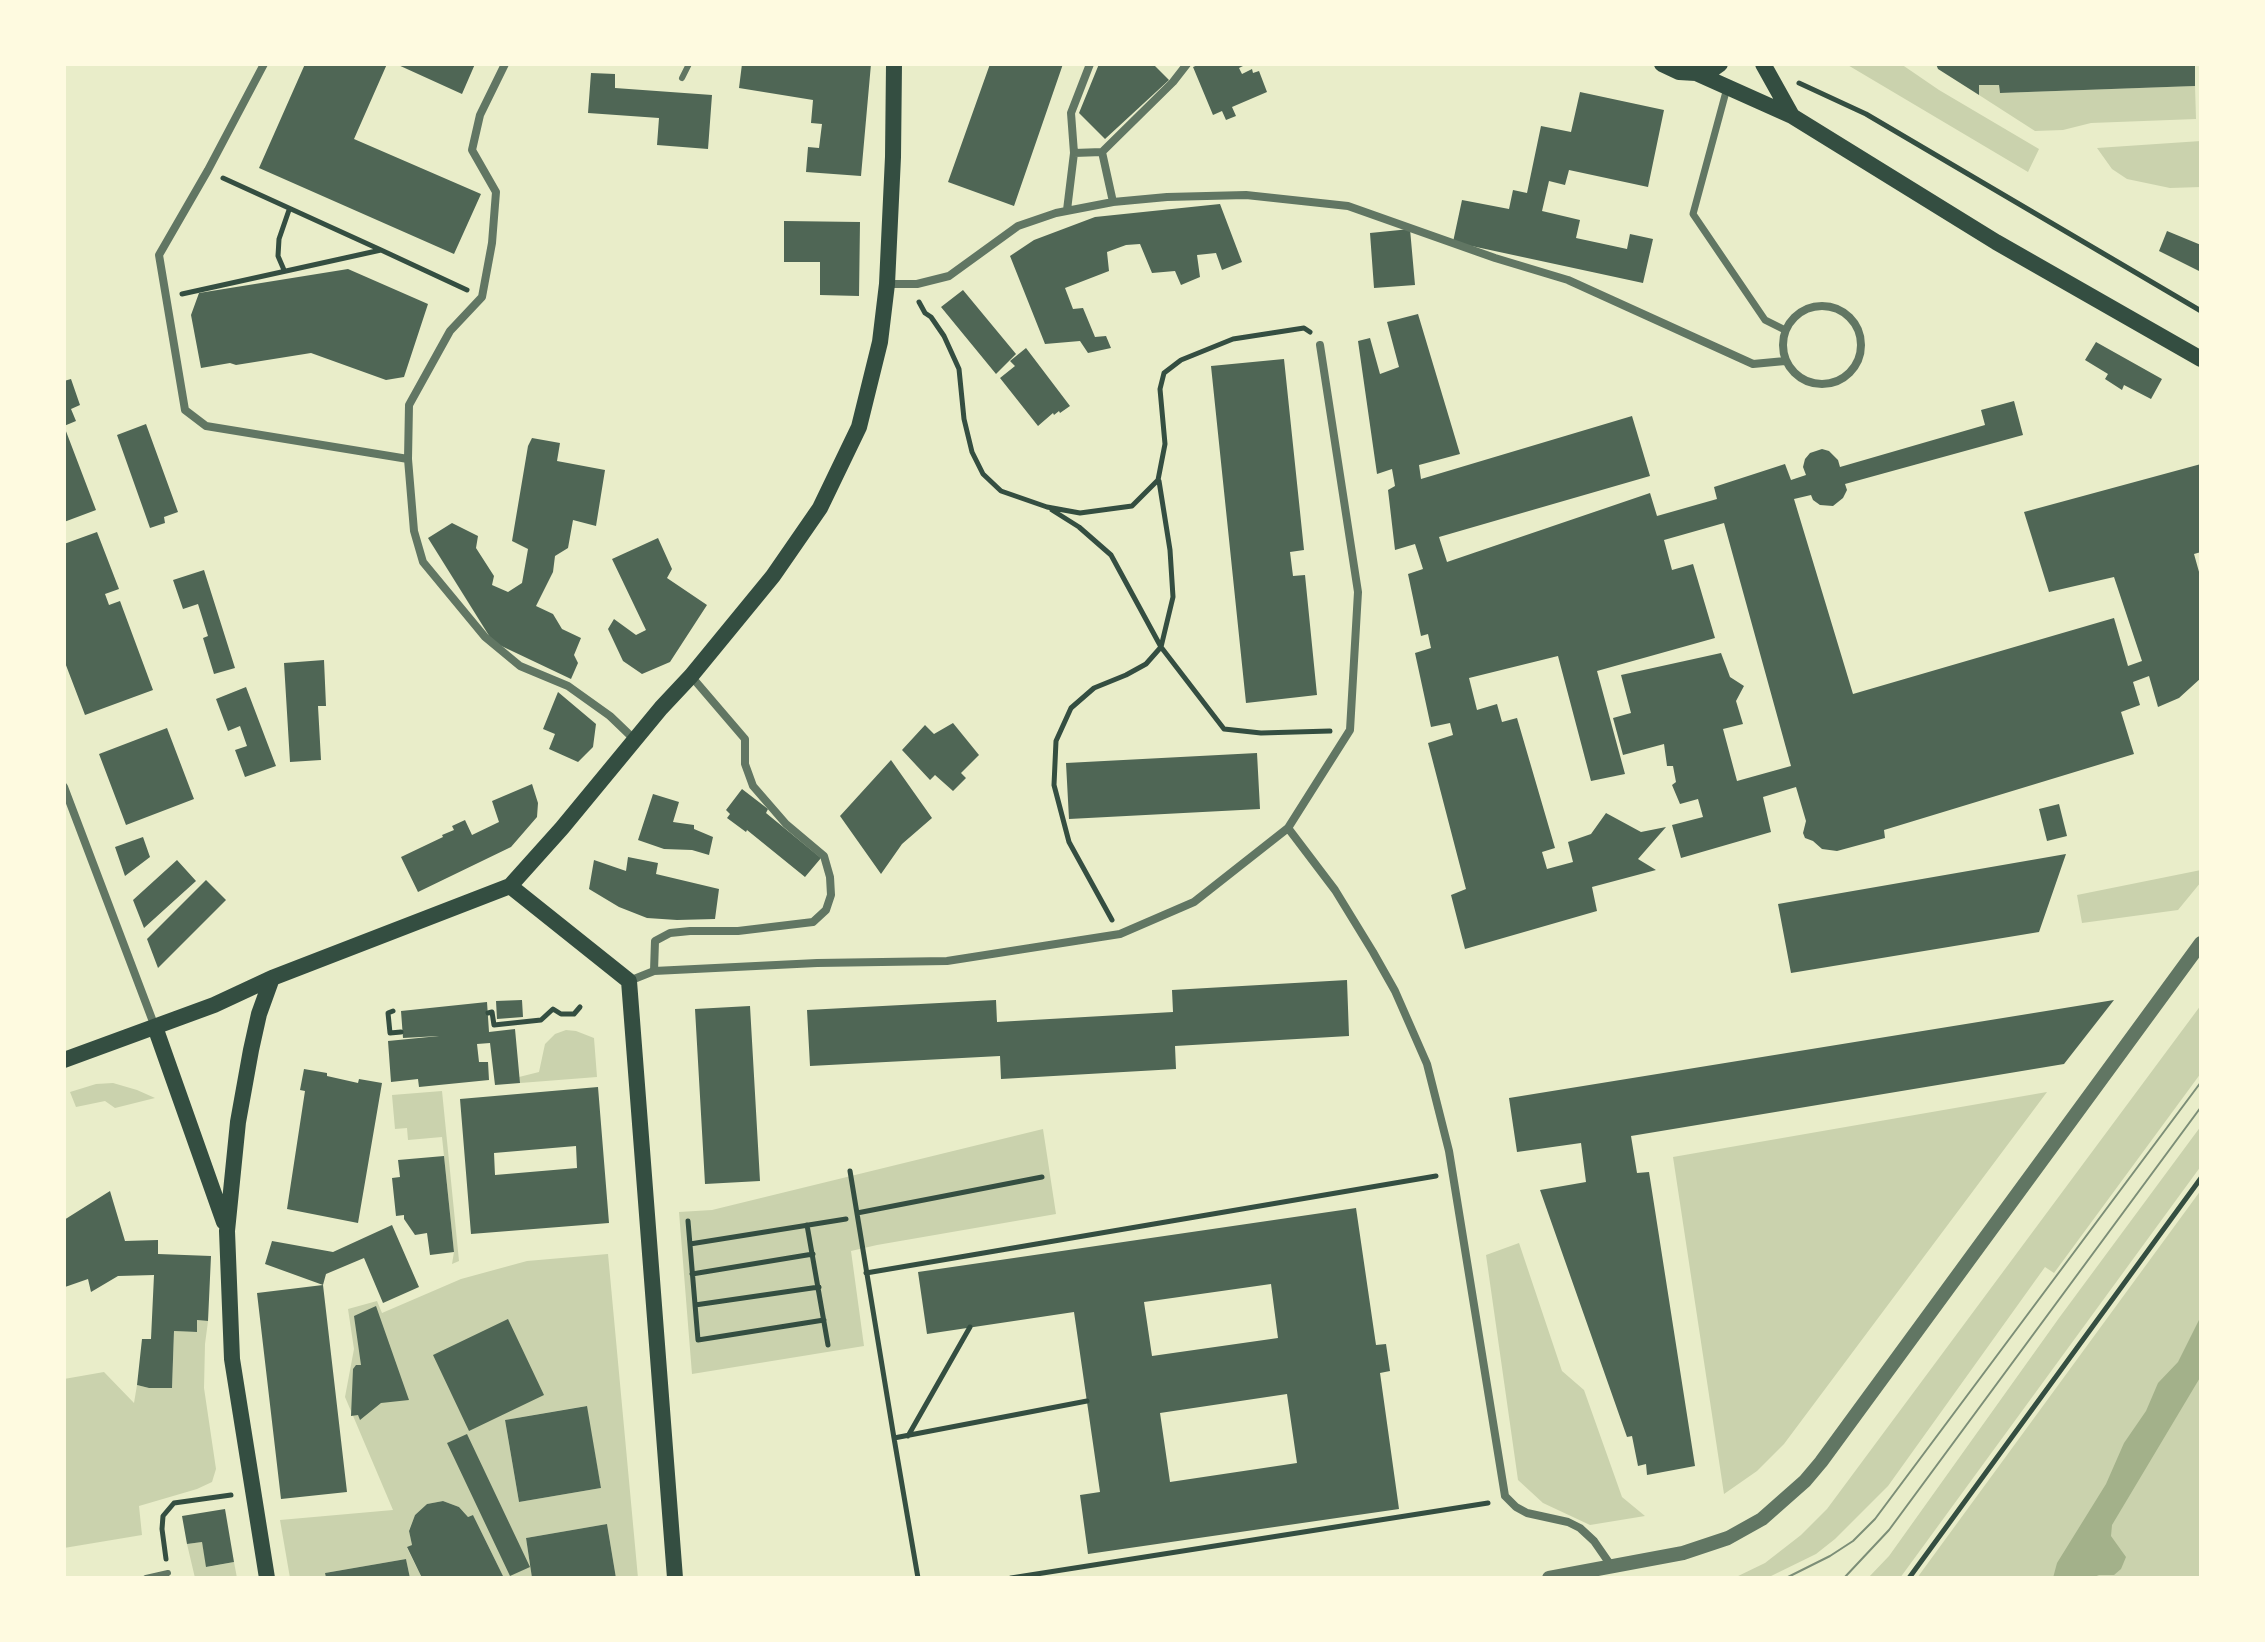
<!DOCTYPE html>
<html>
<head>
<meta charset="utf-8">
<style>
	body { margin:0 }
	#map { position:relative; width:2265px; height:1642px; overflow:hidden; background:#e9edc9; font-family:Commissioner,sans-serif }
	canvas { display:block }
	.frame { position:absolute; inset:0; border:66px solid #fefae0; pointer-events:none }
</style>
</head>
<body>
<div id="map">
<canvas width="2265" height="1642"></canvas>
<div class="frame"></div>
</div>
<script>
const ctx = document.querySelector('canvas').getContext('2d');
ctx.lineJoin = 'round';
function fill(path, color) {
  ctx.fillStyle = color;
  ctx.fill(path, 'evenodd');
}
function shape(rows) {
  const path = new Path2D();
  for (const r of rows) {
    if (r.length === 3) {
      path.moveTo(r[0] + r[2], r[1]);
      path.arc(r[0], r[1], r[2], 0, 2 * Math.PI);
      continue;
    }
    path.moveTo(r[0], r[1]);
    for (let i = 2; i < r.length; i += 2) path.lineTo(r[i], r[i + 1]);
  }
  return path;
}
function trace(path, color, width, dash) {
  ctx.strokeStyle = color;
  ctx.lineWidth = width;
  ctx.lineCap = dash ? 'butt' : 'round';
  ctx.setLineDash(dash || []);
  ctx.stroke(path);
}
fill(shape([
	[1846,64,1901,64,1939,90,2039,149,2028,172],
	[1979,85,1999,85,2000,93,2195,86,2196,119,2091,123,2063,130,2035,131,1979,95],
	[2201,141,2201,187,2170,188,2127,179,2112,169,2097,148],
	[2201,870,2201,882,2178,910,2082,923,2077,895],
	[2201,1005,2201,1073,2054,1273,2045,1267,1888,1486,1835,1539,1816,1554,1767,1578,1734,1578,1765,1563,1801,1535,1827,1509],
	[566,1030,576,1031,594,1038,597,1077,520,1083,519,1077,539,1072,545,1044,555,1034],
	[113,1083,137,1090,155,1098,115,1108,105,1101,76,1107,70,1092,96,1084],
	[442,1091,459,1261,452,1264,454,1252,442,1137,408,1140,407,1128,395,1129,392,1095],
	[2047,1092,1784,1444,1757,1471,1724,1494,1673,1157],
	[2201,1126,2201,1166,1900,1578,1868,1578,1889,1556,2059,1318],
	[1043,1129,1056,1214,877,1245,851,1251,864,1346,692,1374,679,1212,712,1210],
	[2201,1190,2201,1578,1917,1578],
	[1519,1243,1562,1371,1584,1390,1622,1497,1645,1516,1590,1525,1543,1503,1518,1480,1486,1255],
	[608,1254,638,1578,616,1578,607,1524,526,1538,532,1578,504,1578,473,1515,468,1517,459,1507,443,1501,427,1504,415,1515,409,1530,412,1545,407,1548,422,1578,410,1578,406,1559,325,1573,326,1578,290,1578,280,1520,393,1510,345,1397,354,1349,348,1309,377,1301,382,1313,461,1279,527,1261],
	[586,1406,601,1488,519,1502,505,1420],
	[197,1320,208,1321,205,1344,204,1388,216,1469,212,1482,197,1489,139,1506,142,1535,64,1548,64,1379,104,1372,134,1403,137,1385,149,1388,172,1387,174,1331,196,1332],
	[202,1542,207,1567,234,1562,237,1578,195,1578,187,1544]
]), '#cad2ad');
fill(shape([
	[2201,1316,2201,1376,2112,1525,2111,1536,2126,1557,2121,1569,2114,1575,2099,1575,2092,1578,2053,1578,2057,1563,2106,1484,2124,1443,2146,1411,2158,1383,2178,1362]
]), '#a3b18a');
fill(shape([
	[305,64,387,64,354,139,481,194,454,254,259,168],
	[396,64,475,64,462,94],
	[742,64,871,64,861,176,806,172,808,147,819,148,822,124,811,123,813,100,739,88],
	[990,64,1063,64,1014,206,948,182],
	[1099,64,1153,64,1169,80,1105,139,1079,113],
	[1200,64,1247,64,1239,68,1242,74,1252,69,1253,73,1259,71,1267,92,1232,107,1236,116,1226,120,1222,111,1213,115,1193,67],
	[1936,64,2195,64,2195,86,2000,93,1999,85,1979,85,1979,95,1938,69],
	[591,73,615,74,615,88,712,95,708,149,657,145,659,118,588,113],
	[1580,92,1664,110,1648,187,1569,170,1565,185,1549,181,1542,211,1580,220,1576,238,1627,249,1630,234,1653,239,1643,283,1453,242,1462,200,1509,209,1513,190,1527,193,1541,126,1571,132],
	[1220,204,1242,262,1222,270,1216,253,1197,255,1200,277,1181,285,1175,271,1152,273,1140,244,1126,245,1107,252,1109,271,1065,288,1073,309,1083,308,1095,337,1106,336,1111,348,1088,353,1080,341,1045,344,1010,256,1034,240,1095,217],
	[784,221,860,222,859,296,820,295,820,262,784,262],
	[1410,229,1415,285,1374,288,1370,233],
	[2167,231,2201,245,2201,272,2159,251],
	[348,269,428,304,404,377,386,380,311,353,236,365,230,363,201,368,191,315,199,293],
	[963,290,1016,354,996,374,941,307],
	[1418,314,1460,454,1419,465,1421,479,1632,416,1650,476,1439,537,1447,562,1650,493,1657,516,1717,499,1714,487,1785,464,1791,480,1806,475,1803,467,1805,459,1810,453,1822,449,1829,451,1838,460,1840,467,1985,425,1981,410,2014,401,2023,435,1845,484,1847,490,1843,498,1833,506,1820,505,1813,500,1811,495,1794,499,1853,694,2114,618,2128,666,2142,661,2114,577,2049,592,2024,512,2201,464,2201,552,2194,554,2201,579,2201,678,2179,698,2158,707,2149,676,2133,682,2140,705,2121,712,2134,754,1884,830,1885,838,1837,851,1822,849,1813,841,1805,838,1803,833,1806,821,1796,787,1763,797,1771,832,1681,858,1672,825,1703,817,1698,799,1680,804,1672,785,1676,782,1673,766,1667,766,1664,744,1623,755,1613,718,1631,713,1621,675,1721,653,1730,677,1744,686,1736,701,1743,724,1723,729,1737,781,1791,766,1724,523,1664,540,1672,570,1693,564,1715,638,1597,671,1625,774,1591,781,1558,656,1469,678,1477,710,1497,704,1502,722,1517,718,1555,848,1542,852,1547,869,1573,862,1568,842,1591,834,1606,813,1641,832,1666,827,1638,859,1656,870,1592,887,1597,911,1465,949,1451,895,1466,889,1428,743,1453,735,1450,723,1431,727,1415,653,1431,648,1428,634,1421,636,1408,574,1423,569,1415,544,1395,550,1388,490,1395,486,1392,469,1377,474,1358,341,1370,338,1380,374,1399,367,1387,322],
	[2096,342,2162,379,2151,399,2124,385,2122,390,2105,379,2108,374,2085,360],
	[1026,348,1070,406,1060,413,1059,411,1054,415,1053,413,1038,426,1000,378,1015,366,1010,361],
	[1284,359,1304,550,1290,552,1293,576,1305,575,1317,695,1246,703,1211,366],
	[71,379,80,405,71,409,76,421,64,426,64,381],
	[146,424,178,512,164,517,165,523,150,528,117,435],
	[64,426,96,510,64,522],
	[532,438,560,443,557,461,605,470,596,526,573,520,568,548,555,556,553,572,536,606,553,614,562,629,581,638,574,655,578,663,571,679,493,642,428,538,452,523,478,536,476,548,494,576,492,585,508,592,522,583,528,549,512,541,528,446],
	[97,532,119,589,105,594,109,605,120,601,153,690,85,715,64,660,64,544],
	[658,538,672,569,667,578,707,605,670,662,642,674,623,661,608,629,614,619,636,635,646,630,612,559],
	[204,570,235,668,214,674,203,638,208,636,198,604,183,609,173,580],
	[324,660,326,706,318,706,321,760,290,762,284,663],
	[246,687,276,766,245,777,235,750,247,746,240,726,228,731,216,699],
	[558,692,596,724,593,747,578,762,549,749,555,734,543,729],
	[953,723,979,755,961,773,966,778,953,791,935,775,930,780,902,750,925,725,934,734],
	[167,728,194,799,126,825,99,754],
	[1257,753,1260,809,1069,819,1066,763],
	[891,760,932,818,902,844,881,874,840,816],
	[532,784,538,803,537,817,511,847,418,892,401,857,443,837,442,835,454,830,452,826,465,820,472,835,499,822,492,801],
	[742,789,768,809,766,813,821,858,805,877,747,830,746,832,727,818,730,814,726,810],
	[653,794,679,802,673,822,694,825,694,829,713,837,709,855,692,850,664,849,638,840],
	[2059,804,2067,836,2047,841,2039,809],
	[143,837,150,857,125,876,115,847],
	[2066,854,2039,932,1791,973,1778,904],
	[628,857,658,863,656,874,719,889,715,919,677,920,647,918,619,907,589,889,594,860,626,871],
	[177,860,196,881,144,928,133,900],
	[206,880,226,900,158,968,147,939],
	[1347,980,1349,1036,1175,1046,1176,1069,1001,1079,1000,1056,810,1066,807,1010,996,1000,997,1022,1173,1012,1172,990],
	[522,1000,523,1017,497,1019,496,1001],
	[2114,1000,2064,1064,1631,1136,1637,1173,1649,1172,1695,1466,1647,1475,1646,1464,1638,1466,1632,1436,1627,1437,1540,1190,1586,1182,1581,1143,1517,1152,1509,1098],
	[487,1002,489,1032,515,1029,520,1083,495,1085,490,1043,477,1044,479,1062,488,1062,489,1080,419,1087,418,1079,391,1082,388,1041,439,1036,403,1038,401,1011],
	[750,1006,760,1181,705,1184,695,1009],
	[304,1069,327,1073,327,1076,358,1083,359,1079,382,1083,358,1223,287,1209,305,1091,300,1090],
	[598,1087,609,1223,471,1234,460,1099],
	[576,1146,577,1168,495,1175,494,1153],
	[444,1156,454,1252,430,1255,427,1233,415,1235,404,1219,404,1215,396,1216,392,1178,400,1177,398,1160],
	[110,1191,125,1241,158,1240,158,1254,211,1256,208,1321,197,1320,197,1332,174,1331,172,1388,149,1388,137,1385,142,1339,151,1339,154,1275,118,1276,91,1292,88,1279,65,1287,64,1220],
	[1356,1208,1376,1345,1386,1344,1390,1371,1380,1373,1399,1509,1088,1554,1080,1495,1100,1492,1074,1312,927,1334,918,1272],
	[1271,1284,1278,1338,1152,1356,1144,1302],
	[1287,1394,1297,1463,1170,1482,1160,1413],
	[392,1225,419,1287,383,1303,364,1258,326,1274,323,1285,347,1492,281,1499,257,1293,323,1285,265,1264,272,1241,333,1252],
	[376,1306,409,1400,381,1403,360,1420,358,1415,351,1416,353,1369,356,1365,361,1365,354,1316],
	[508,1319,544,1395,469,1431,433,1355],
	[587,1406,601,1488,519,1502,505,1420],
	[467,1434,530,1567,510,1576,447,1443],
	[443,1501,459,1507,468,1517,473,1515,504,1578,422,1578,407,1547,412,1545,409,1531,415,1515,427,1504],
	[225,1509,234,1562,206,1567,202,1542,187,1544,182,1516],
	[607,1524,616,1578,532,1578,526,1538],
	[406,1559,410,1578,326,1578,325,1573]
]), '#4f6655');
trace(shape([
	[1799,83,1866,114,2201,311],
	[381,250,467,290],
	[284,270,278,256,279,239,289,210],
	[182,294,381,250,223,178],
	[919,302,925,313,931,317,944,336,959,369,964,419,972,452,983,474,1001,491,1047,507,1080,513,1132,506,1158,480,1165,444,1160,389,1164,373,1181,360,1233,339,1304,328,1310,332],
	[1159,481,1170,550,1173,597,1161,647,1224,729,1261,733,1330,731],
	[1052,510,1079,527,1111,555,1161,647,1146,664,1126,675,1094,688,1071,708,1056,741,1054,785,1069,842,1112,920],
	[393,1011,388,1013,390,1033,401,1032],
	[488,1013,492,1012,494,1025,541,1020,553,1009,561,1014,574,1014,580,1007],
	[850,1171,894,1438],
	[857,1213,1042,1177],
	[688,1221,698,1340,824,1320],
	[807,1225,828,1345],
	[690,1244,846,1219],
	[866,1273,1436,1176],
	[692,1274,813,1254],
	[695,1305,819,1287],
	[908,1436,970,1327],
	[166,1559,162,1529,163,1516,174,1503,231,1495],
	[918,1578,894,1438,1087,1401],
	[1011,1578,1488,1503],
	[1909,1578,2201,1178]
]), '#344e41', 5);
trace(shape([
	[682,78,689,64],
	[146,1578,168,1573]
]), '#617663', 6);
trace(shape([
	[1727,88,1693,214,1765,320,1785,330]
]), '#617663', 7);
trace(shape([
	[264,64,208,170,159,255,185,410,206,426,408,459],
	[505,64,480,115,472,150,496,192,492,243,482,297,450,331,409,405,408,459,414,531,423,562,485,637,520,666,568,686,610,716,635,740],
	[1102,152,1173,82,1187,64],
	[1074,153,1102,152,1113,202],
	[1067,210,1074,153,1071,113,1090,64],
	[887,284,917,284,949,276,1018,226,1056,213,1113,202,1167,197,1246,195,1348,206,1495,258,1568,280,1753,364,1785,361],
	[1822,345,39],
	[64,787,155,1027],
	[1288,828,1335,890,1373,952,1395,991,1427,1064,1449,1151,1505,1496,1516,1507,1527,1513,1568,1522,1580,1528,1594,1541,1612,1567],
	[654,971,655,941,670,933,690,931,738,931,813,922,826,910,831,895,830,877,824,856,786,824,753,786,745,764,745,739,691,676],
	[629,981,654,971,817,963,947,961,1120,934,1194,902,1288,828,1350,730,1358,592,1320,345]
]), '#617663', 8);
trace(shape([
	[1549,1578,1683,1553,1728,1538,1762,1519,1805,1481,1821,1462,2201,943]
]), '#617663', 14);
trace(shape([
	[1662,64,1679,72,1696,73,1713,69,1720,64],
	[1763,64,1792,116],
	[1696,73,1792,116,1996,242,2201,359],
	[510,886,629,981,675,1578],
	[155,1027,224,1222],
	[64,1060,214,1005,272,978,510,886,562,828,661,708,691,676,773,576,820,508,859,427,880,342,887,284,893,157,894,64],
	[267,1578,232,1359,227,1231,238,1122,251,1050,259,1014,272,978]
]), '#344e41', 16);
trace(shape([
	[1786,1578,1830,1556,1853,1541,1875,1519,2201,1082],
	[1844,1578,1889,1530,2201,1107]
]), '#7c8e77', 2);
</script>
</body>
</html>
